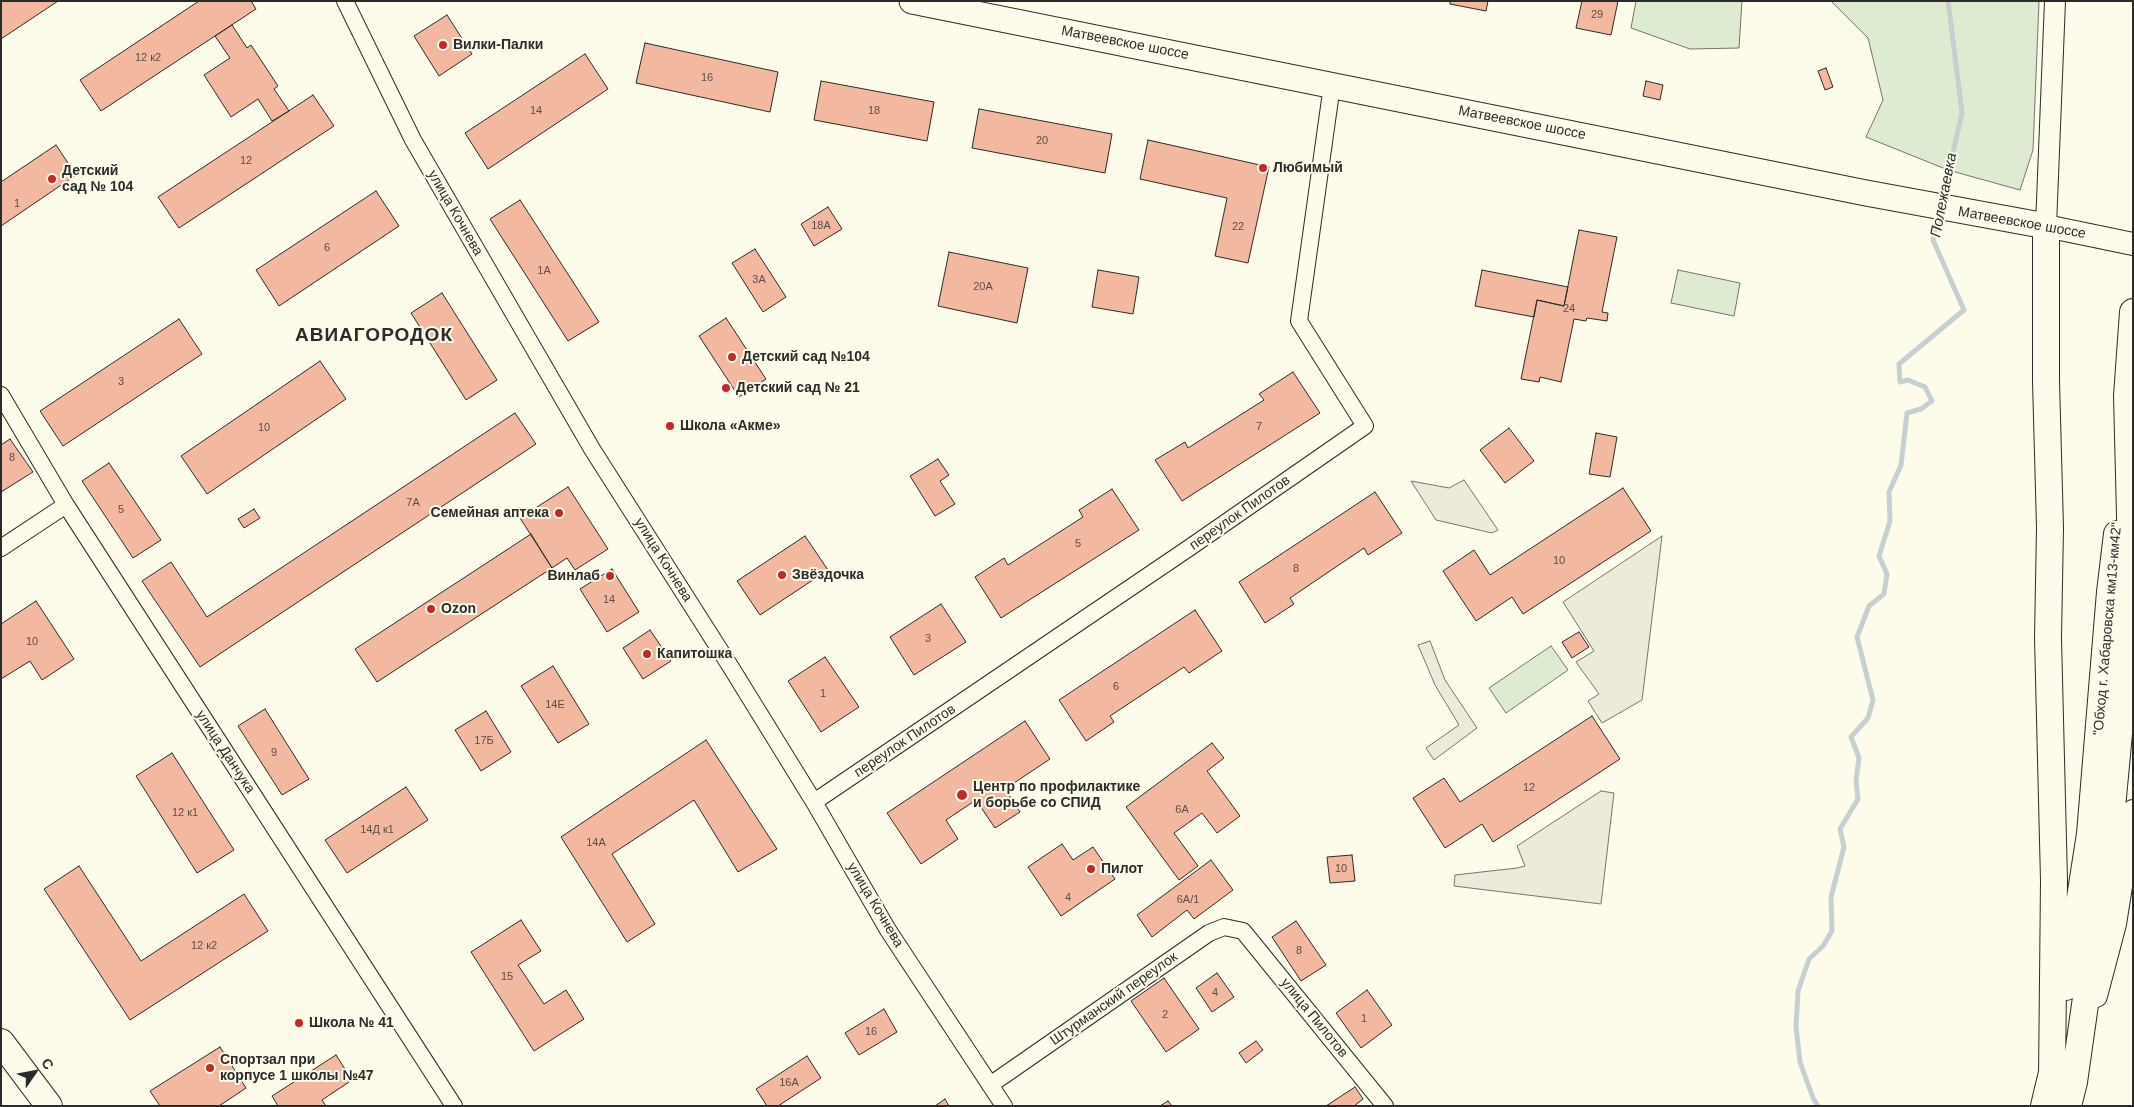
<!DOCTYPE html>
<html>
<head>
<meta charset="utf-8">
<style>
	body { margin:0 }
	#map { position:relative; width:2134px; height:1107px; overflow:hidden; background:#fdfbea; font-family:Helvetica,sans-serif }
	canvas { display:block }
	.frame { position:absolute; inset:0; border:2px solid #2b2b2b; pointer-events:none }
	.north { position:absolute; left:10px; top:1047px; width:50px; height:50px; -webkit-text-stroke:4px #fdfbea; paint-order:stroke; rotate:57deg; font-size:14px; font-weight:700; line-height:20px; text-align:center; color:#2b2b2b }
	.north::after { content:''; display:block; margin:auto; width:18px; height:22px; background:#2b2b2b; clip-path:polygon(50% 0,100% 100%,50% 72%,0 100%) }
</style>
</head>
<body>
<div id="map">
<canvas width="2134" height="1107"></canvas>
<div class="frame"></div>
<div class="north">С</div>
</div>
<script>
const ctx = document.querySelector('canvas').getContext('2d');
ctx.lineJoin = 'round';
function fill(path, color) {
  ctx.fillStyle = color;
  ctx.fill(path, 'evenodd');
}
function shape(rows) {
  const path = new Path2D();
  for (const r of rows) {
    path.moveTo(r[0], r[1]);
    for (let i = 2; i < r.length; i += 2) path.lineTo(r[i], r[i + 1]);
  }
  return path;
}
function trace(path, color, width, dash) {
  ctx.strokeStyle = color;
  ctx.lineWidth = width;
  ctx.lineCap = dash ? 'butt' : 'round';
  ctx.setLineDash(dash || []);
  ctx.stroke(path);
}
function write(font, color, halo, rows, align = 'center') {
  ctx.font = font + ' Helvetica,sans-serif';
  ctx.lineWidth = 4;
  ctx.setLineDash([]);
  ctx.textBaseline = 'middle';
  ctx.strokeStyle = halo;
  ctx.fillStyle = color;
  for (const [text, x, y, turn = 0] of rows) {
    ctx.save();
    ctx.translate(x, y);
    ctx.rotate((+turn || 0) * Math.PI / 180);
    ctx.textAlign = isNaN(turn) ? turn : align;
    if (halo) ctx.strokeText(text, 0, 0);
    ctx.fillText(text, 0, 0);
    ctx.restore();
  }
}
const green = shape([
	[1636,1,1742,1,1739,48,1690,49,1631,28,1636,1],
	[1831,1,2039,1,2033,150,2020,190,1948,170,1866,137,1883,100,1868,38,1831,1],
	[1678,270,1740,283,1734,316,1671,303,1678,270],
	[1551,646,1568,670,1506,713,1489,688,1551,646]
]);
fill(green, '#deebd1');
trace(green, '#74746e', 1);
const parking = shape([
	[1464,480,1498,530,1492,533,1436,520,1411,481,1449,488,1464,480],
	[1662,536,1642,700,1602,723,1588,701,1599,694,1576,662,1594,651,1563,602,1662,536],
	[1430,641,1445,680,1477,728,1434,760,1426,748,1459,725,1435,685,1418,645,1430,641],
	[1601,791,1614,793,1601,904,1454,886,1455,875,1517,868,1525,866,1517,846,1601,791]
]);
fill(parking, '#eceadb');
trace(parking, '#74746e', 1);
trace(shape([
	[1942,200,1962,113,1948,1],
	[1818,1106,1813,1098,1800,1062,1796,1027,1798,991,1809,959,1823,946,1832,931,1831,897,1844,847,1840,829,1858,799,1856,781,1859,758,1851,737,1868,718,1873,700,1857,637,1869,606,1884,594,1887,574,1879,556,1890,521,1889,492,1901,465,1907,413,1921,409,1932,401,1925,387,1908,380,1900,382,1899,364,1964,310,1933,240,1939,213]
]), '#c7d0d0', 5);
const building = shape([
	[1,1,58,1,1,39,1,1],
	[199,1,251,1,256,9,101,111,80,80,199,1],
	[1450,1,1488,1,1486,11,1450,4,1450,1],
	[1582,1,1618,1,1611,35,1576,28,1582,1],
	[447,15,472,54,439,76,414,36,447,15],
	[232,25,247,48,251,45,278,86,274,89,289,111,272,121,258,99,231,117,204,75,230,58,215,36,232,25],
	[645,43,778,72,770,112,636,83,645,43],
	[585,54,608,89,488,169,465,133,585,54],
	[1826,68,1833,87,1825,90,1818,71,1826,68],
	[821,81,934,102,927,141,814,120,821,81],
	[1646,81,1663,85,1660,100,1643,96,1646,81],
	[313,95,334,126,179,228,158,197,313,95],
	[979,109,1112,134,1105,173,972,148,979,109],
	[1148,140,1269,167,1248,263,1215,256,1227,198,1140,179,1148,140],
	[56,145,76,175,1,226,1,182,56,145],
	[376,191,399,226,279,306,256,270,376,191],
	[520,200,599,322,568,341,490,219,520,200],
	[828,207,842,229,814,246,801,224,828,207],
	[1579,230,1617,237,1602,312,1608,313,1607,321,1587,318,1586,321,1574,319,1561,382,1540,377,1539,382,1521,379,1537,300,1564,306,1579,230],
	[755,249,786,297,763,312,732,263,755,249],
	[949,252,1028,268,1017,323,938,306,949,252],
	[1098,270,1139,277,1133,314,1092,307,1098,270],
	[1482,270,1568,287,1564,306,1537,300,1534,317,1475,306,1482,270],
	[442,293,497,380,466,400,411,313,442,293],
	[726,318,766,379,739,397,699,336,726,318],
	[179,319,202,354,63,446,40,411,179,319],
	[320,361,346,399,207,494,181,456,320,361],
	[1293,372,1320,413,1182,501,1155,460,1185,442,1188,448,1264,400,1259,394,1293,372],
	[515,413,536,444,200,667,142,581,171,562,207,617,515,413],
	[1509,428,1534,461,1505,483,1480,450,1509,428],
	[1596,433,1617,437,1610,477,1589,474,1596,433],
	[10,439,33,472,1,492,1,445,10,439],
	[938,459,949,475,940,481,955,504,935,516,910,476,938,459],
	[109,463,161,540,133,558,82,481,109,463],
	[568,487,608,549,575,570,567,558,552,568,520,518,568,487],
	[1623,488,1651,531,1523,614,1512,597,1476,621,1443,571,1474,550,1490,575,1623,488],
	[1112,489,1139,530,1001,618,975,577,1004,558,1008,565,1083,517,1079,510,1112,489],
	[1375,492,1402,533,1368,555,1364,548,1290,598,1294,604,1265,623,1239,582,1375,492],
	[254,509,260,518,244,528,238,519,254,509],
	[531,534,552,568,377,682,355,649,531,534],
	[805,536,828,570,760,615,737,581,805,536],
	[612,569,639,612,607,632,580,589,612,569],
	[36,601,74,659,42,680,30,661,1,679,1,624,36,601],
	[941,604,966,642,914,675,890,637,941,604],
	[1195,610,1222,651,1189,673,1184,667,1110,716,1114,722,1086,741,1059,700,1195,610],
	[650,630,671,661,643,679,623,648,650,630],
	[1579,632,1589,647,1572,658,1562,642,1579,632],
	[825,657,859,707,821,732,788,681,825,657],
	[553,666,589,724,558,743,521,686,553,666],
	[265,709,309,779,282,795,238,726,265,709],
	[486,711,511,752,481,771,455,730,486,711],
	[1592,716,1620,759,1493,842,1482,824,1445,848,1413,798,1444,778,1460,802,1592,716],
	[1025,721,1050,759,1005,789,1020,812,995,828,976,800,946,820,958,839,921,864,887,813,1025,721],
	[706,740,777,849,738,872,694,800,612,854,655,924,627,942,561,837,706,740],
	[1212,743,1224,758,1207,771,1240,816,1217,833,1202,813,1174,833,1198,866,1179,880,1126,807,1212,743],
	[172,753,234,850,197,873,136,776,172,753],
	[406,787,428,820,347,873,325,840,406,787],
	[1062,844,1073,860,1093,847,1115,879,1061,916,1028,867,1062,844],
	[1352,855,1355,881,1330,883,1327,857,1352,855],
	[1211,860,1233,890,1194,919,1187,910,1152,937,1137,915,1211,860],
	[79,866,141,961,244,894,268,931,130,1020,44,889,79,866],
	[521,920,541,951,518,965,544,1004,566,990,584,1019,534,1051,471,952,521,920],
	[1296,921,1326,965,1301,981,1272,937,1296,921],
	[1217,973,1234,997,1212,1012,1196,988,1217,973],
	[1164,978,1199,1029,1166,1052,1131,1001,1164,978],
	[1367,990,1392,1025,1361,1048,1336,1013,1367,990],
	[884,1009,897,1032,859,1055,845,1033,884,1009],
	[1256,1041,1263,1050,1246,1063,1239,1053,1256,1041],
	[220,1047,246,1088,219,1106,160,1106,150,1091,220,1047],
	[336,1055,352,1080,322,1100,326,1106,278,1106,272,1096,336,1055],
	[807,1056,821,1078,778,1106,767,1106,756,1089,807,1056],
	[1355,1087,1363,1099,1354,1106,1326,1106,1355,1087],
	[945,1099,949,1106,935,1106,945,1099],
	[1168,1101,1172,1106,1160,1106,1168,1101]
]);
fill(building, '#f2b8a0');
trace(building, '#2b2b2b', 1);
const minor = shape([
	[345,1,413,140,592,449,732,669,814,802,888,930,1004,1106],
	[1,395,66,505,454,1106],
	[1,548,66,505],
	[814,802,1189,548,1365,426,1299,321,1332,85],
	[990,1085,1209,933,1224,927,1243,931,1385,1106]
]);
const tertiary = shape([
	[2046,226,2055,1]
]);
const secondary = shape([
	[2046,226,2133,244],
	[2096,996,2115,924,2133,811]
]);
const primary = shape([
	[912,1,1866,193,2046,226]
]);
const trunk = shape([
	[2046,226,2046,381,2050,528,2048,638,2054,881,2052,1077],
	[2066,987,2090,834,2110,592,2117,534],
	[1,1042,49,1106],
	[2044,1106,2055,1060],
	[2068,1106,2074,1082,2110,829,2132,595,2127,396,2133,312]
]);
trace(minor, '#2b2b2b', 18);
trace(tertiary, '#2b2b2b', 22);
trace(secondary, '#2b2b2b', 24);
trace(primary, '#2b2b2b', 27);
trace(trunk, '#2b2b2b', 28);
trace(minor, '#fdfbea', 16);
trace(tertiary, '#fdfbea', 20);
trace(secondary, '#fdfbea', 22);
trace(primary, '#fdfbea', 25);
trace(trunk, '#fdfbea', 26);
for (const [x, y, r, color] of [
	[443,45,5,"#c62828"],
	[1263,168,5,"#c62828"],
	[52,179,5,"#c62828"],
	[732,357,5,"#c62828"],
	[726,388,5,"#c62828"],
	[670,426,5,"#c62828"],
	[559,513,5,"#c62828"],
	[782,575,5,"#c62828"],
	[610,576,5,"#c62828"],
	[431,609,5,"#c62828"],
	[647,654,5,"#c62828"],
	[962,795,6,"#c62828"],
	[1091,869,5,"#c62828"],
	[299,1023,5,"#c62828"],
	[210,1068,5,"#c62828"]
]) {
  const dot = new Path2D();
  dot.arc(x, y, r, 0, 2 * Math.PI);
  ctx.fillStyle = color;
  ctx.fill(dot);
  trace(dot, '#fdfbea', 2);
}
write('11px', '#5d4e48', null, [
	["29",1597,15],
	["12 к2",148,58],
	["16",707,78],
	["14",536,111],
	["18",874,111],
	["20",1042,141],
	["12",246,161],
	["1",17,204],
	["18А",821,226],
	["22",1238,227],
	["6",327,248],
	["1А",544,271],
	["3А",759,280],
	["20А",983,287],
	["24",1569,309],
	["3",121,382],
	["7",1259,427],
	["10",264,428],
	["8",12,458],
	["7А",413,503],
	["5",121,510],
	["5",1078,544],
	["10",1559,561],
	["8",1296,569],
	["14",609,600],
	["3",928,639],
	["10",32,642],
	["6",1116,687],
	["1",823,694],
	["14Е",555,705],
	["17Б",484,741],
	["9",274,753],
	["12",1529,788],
	["6А",1182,810],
	["12 к1",185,813],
	["14Д к1",377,830],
	["14А",596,843],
	["10",1341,869],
	["4",1068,898],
	["6А/1",1188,900],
	["12 к2",204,946],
	["8",1299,951],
	["15",507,977],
	["4",1215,993],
	["2",1165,1015],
	["1",1364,1019],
	["16",871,1032],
	["16А",789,1083]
]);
write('14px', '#2b2b2b', '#fdfbea', [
	["Матвеевское шоссе",1125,43,11],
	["Матвеевское шоссе",1522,123,11],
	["улица Кочнева",455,213,60],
	["Матвеевское шоссе",2022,223,10],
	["переулок Пилотов",1240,513,-35],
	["улица Кочнева",663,560,58],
	["\"Обход г. Хабаровска км13-км42\"",2108,629,-85],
	["переулок Пилотов",905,741,-34],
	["улица Данчука",225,752,57],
	["улица Кочнева",875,905,59],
	["Штурманский переулок",1114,999,-35],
	["улица Пилотов",1314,1018,51]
]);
write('bold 14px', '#2b2b2b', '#fdfbea', [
	["Вилки-Палки",453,45],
	["Любимый",1273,168],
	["Детский",62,171],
	["сад № 104",62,187],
	["Детский сад №104",742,357],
	["Детский сад № 21",736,388],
	["Школа «Акме»",680,426],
	["Семейная аптека",549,513,"right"],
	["Звёздочка",792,575],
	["Винлаб",600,576,"right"],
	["Ozon",441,609],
	["Капитошка",657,654],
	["Центр по профилактике",973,787],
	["и борьбе со СПИД",973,803],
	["Пилот",1101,869],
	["Школа № 41",309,1023],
	["Спортзал при",220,1060],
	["корпусе 1 школы №47",220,1076]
], 'left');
write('italic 15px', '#2b2b2b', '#fdfbea', [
	["Полежаевка",1944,195,-79]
]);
ctx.letterSpacing = '1px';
write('bold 19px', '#2b2b2b', '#fdfbea', [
	["АВИАГОРОДОК",374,336]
]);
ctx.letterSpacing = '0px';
</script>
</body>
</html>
